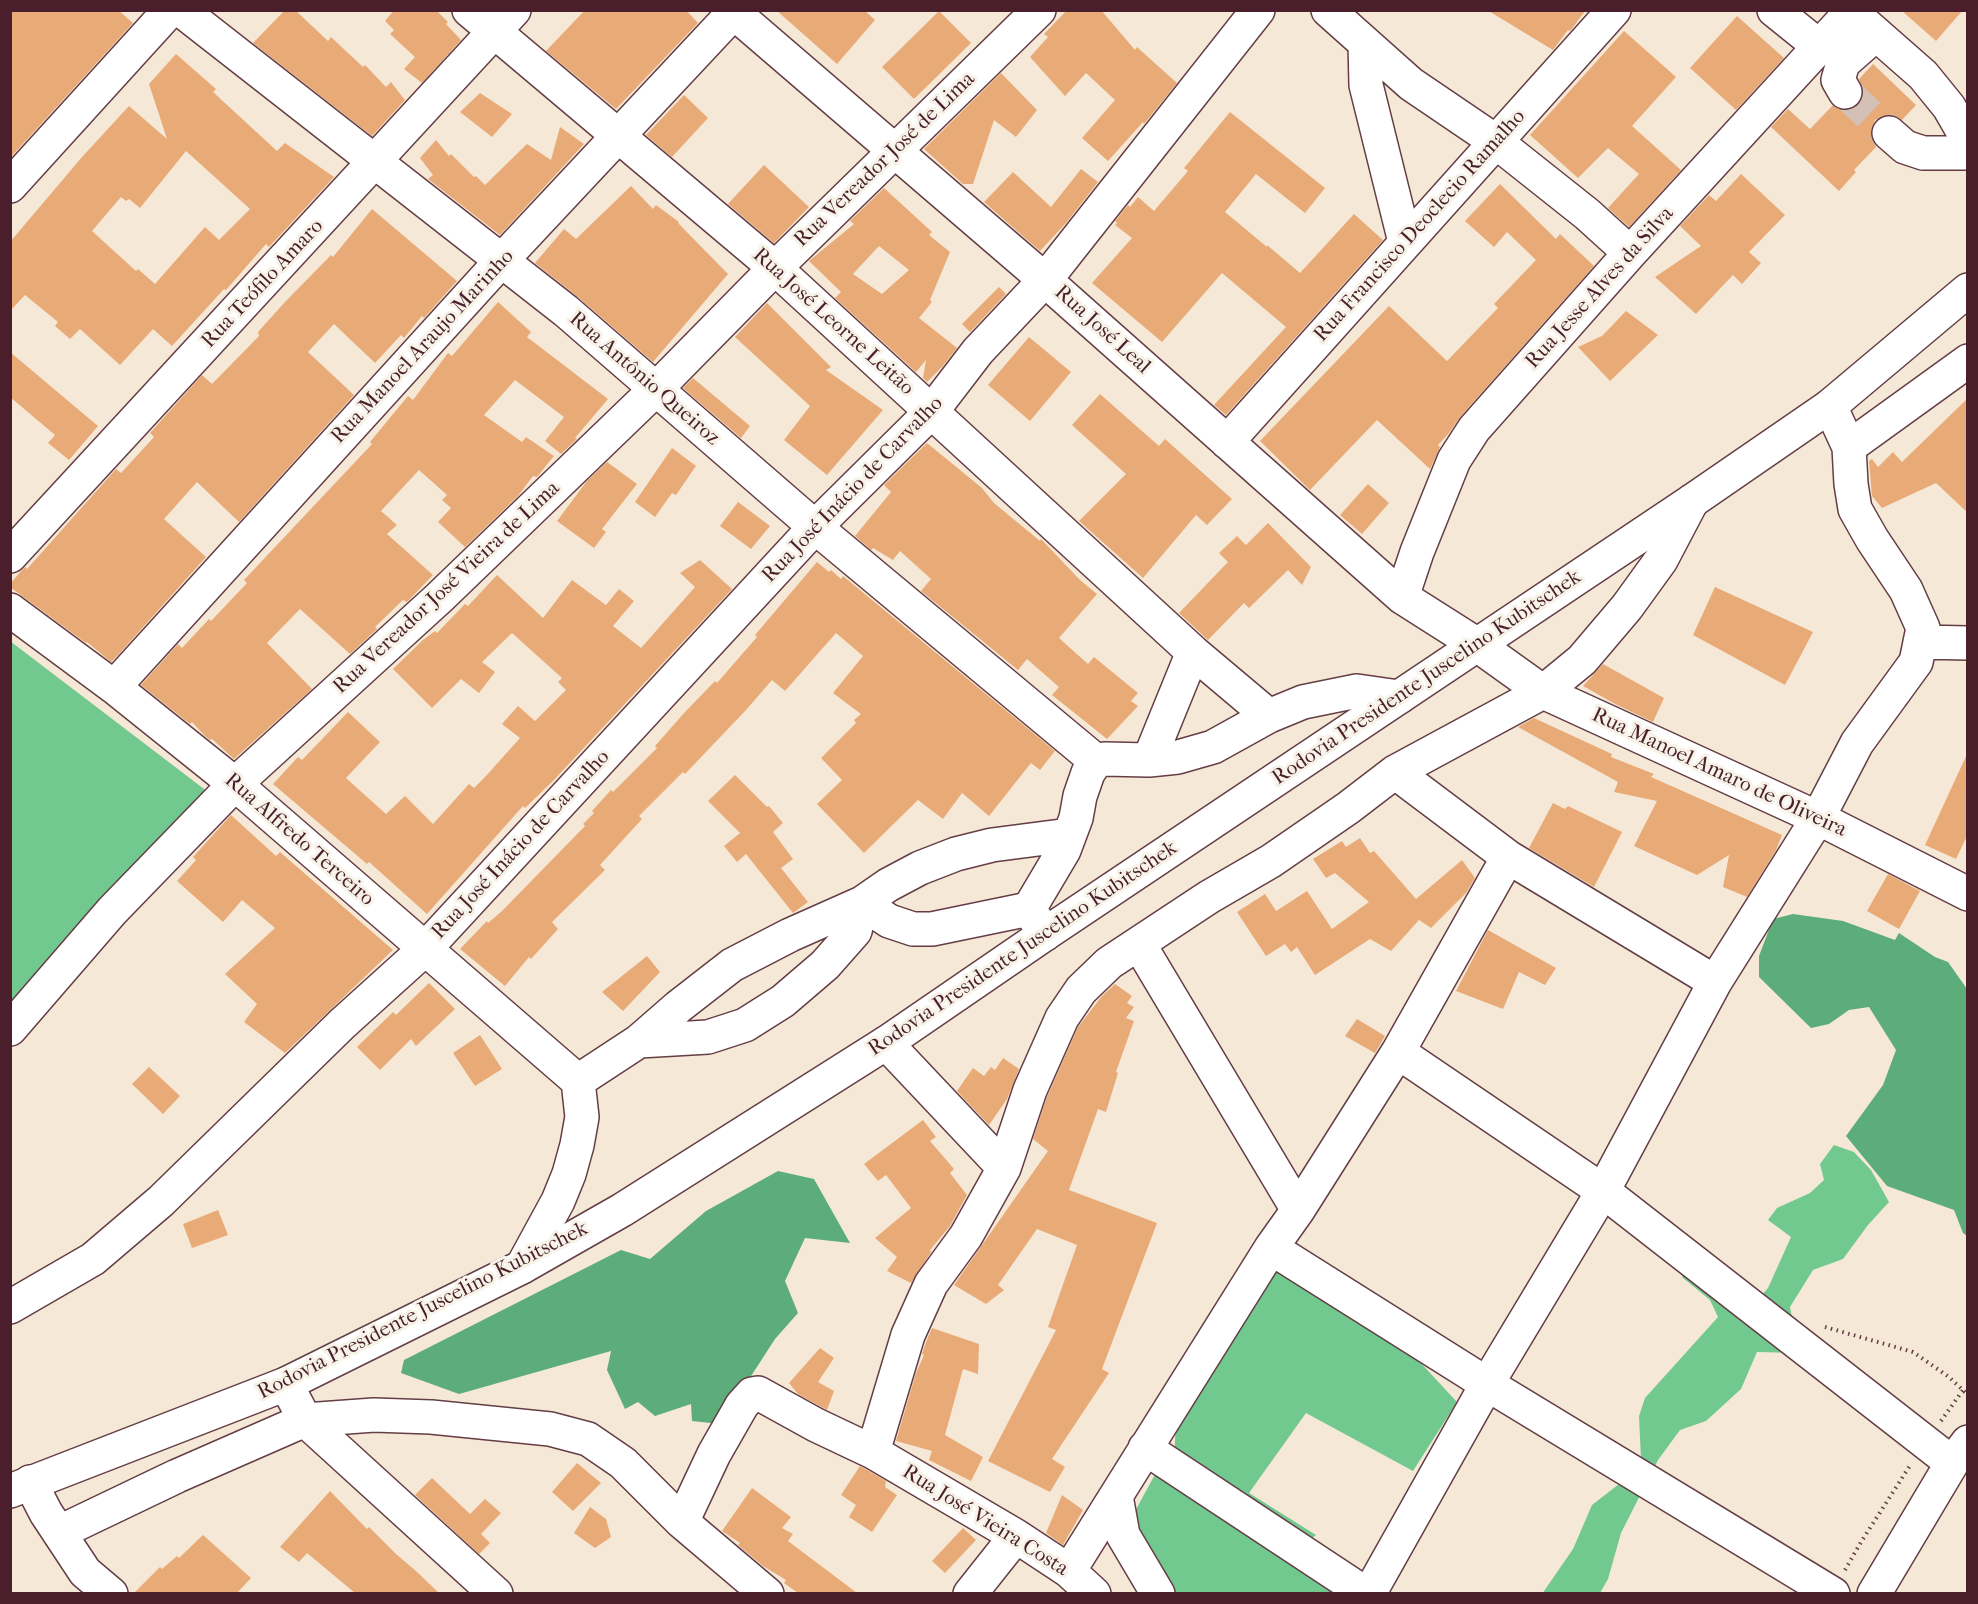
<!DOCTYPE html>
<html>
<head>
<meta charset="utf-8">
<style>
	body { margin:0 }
	#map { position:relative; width:1978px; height:1604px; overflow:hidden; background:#f6e8d6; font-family:"IM FELL French Canon",serif }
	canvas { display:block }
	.frame { position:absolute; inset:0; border:12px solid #4a1f2b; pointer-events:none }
</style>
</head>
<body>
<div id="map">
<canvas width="1978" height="1604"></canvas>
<div class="frame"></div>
</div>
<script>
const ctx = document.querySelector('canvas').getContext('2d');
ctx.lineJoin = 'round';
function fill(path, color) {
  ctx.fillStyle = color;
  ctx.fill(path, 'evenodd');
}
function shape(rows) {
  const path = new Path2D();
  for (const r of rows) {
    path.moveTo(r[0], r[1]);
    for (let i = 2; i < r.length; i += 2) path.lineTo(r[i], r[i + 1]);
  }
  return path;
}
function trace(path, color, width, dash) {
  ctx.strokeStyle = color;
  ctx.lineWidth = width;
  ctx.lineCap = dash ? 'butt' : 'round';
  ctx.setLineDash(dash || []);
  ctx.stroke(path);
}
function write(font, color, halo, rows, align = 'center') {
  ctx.font = font + ' "IM FELL French Canon",serif';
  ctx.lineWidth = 6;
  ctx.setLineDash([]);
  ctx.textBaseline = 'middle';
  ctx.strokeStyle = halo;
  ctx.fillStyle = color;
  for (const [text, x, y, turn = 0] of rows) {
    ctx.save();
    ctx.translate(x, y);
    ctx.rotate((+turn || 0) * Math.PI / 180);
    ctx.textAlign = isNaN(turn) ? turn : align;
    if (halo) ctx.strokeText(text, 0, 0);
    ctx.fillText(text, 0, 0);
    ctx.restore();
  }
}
fill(shape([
	[10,641,208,792,10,1013],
	[1834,1145,1854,1152,1871,1170,1889,1202,1868,1225,1843,1259,1813,1270,1790,1307,1799,1353,1757,1352,1741,1389,1706,1421,1680,1430,1658,1460,1621,1533,1608,1579,1600,1593,1542,1594,1573,1549,1592,1505,1623,1481,1641,1459,1639,1416,1645,1398,1718,1317,1710,1300,1682,1277,1687,1263,1761,1296,1768,1288,1791,1237,1768,1220,1777,1208,1810,1193,1824,1180,1820,1164],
	[1271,1266,1418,1360,1457,1402,1413,1471,1306,1413,1249,1493,1316,1535,1307,1542,1174,1461,1177,1401],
	[1158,1469,1334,1577,1335,1593,1164,1593,1128,1524]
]), '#71c98f');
fill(shape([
	[1793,914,1843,921,1895,940,1899,933,1935,957,1948,962,1967,989,1967,1236,1963,1233,1954,1210,1887,1186,1846,1136,1883,1085,1896,1050,1869,1007,1849,1010,1829,1024,1811,1028,1759,977,1759,956,1773,919],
	[778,1171,814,1179,850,1243,805,1238,785,1281,798,1313,775,1339,720,1424,692,1421,691,1404,655,1416,638,1402,625,1409,607,1370,611,1351,459,1394,401,1373,404,1360,621,1250,650,1259,706,1211]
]), '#5cad7a');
fill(shape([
	[10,10,118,10,133,23,10,158],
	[285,10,295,10,328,41,331,37,363,67,365,65,386,87,391,82,405,100,372,136,253,43],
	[394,10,436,10,448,22,446,24,461,40,422,83,404,69,415,57,390,34,394,30,385,21],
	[585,10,686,10,698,23,616,109,546,51],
	[776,10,864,10,875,20,837,64],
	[1067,10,1101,10,1135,50,1137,47,1177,83,1144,124,1143,122,1108,161,1082,138,1115,100,1086,73,1065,96,1030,57,1048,37,1044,34],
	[1487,10,1586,10,1570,31,1568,30,1553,50],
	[1901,10,1963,10,1936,41],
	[939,11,971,43,914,99,882,67],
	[1737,16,1784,58,1736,110,1690,68],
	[1624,31,1676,77,1632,126,1681,170,1629,227,1608,208,1639,174,1608,148,1578,178,1530,135],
	[176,54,216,89,213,92,277,151,285,143,334,177,269,247,266,244,226,290,224,289,172,346,153,329,120,365,80,329,70,339,55,326,58,322,25,295,10,311,10,242,82,157,129,106,167,139,149,84],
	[186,151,250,209,219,240,205,227,155,284,138,269,136,271,92,231,121,197,126,201,129,199,140,208],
	[1873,64,1916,105,1902,120,1892,115,1882,116,1875,120,1871,130,1872,140,1876,147,1854,170,1856,172,1839,191,1771,127,1788,109,1810,129,1833,105,1845,111,1855,108,1861,102,1864,93,1859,79],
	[1001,73,1037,110,1016,137,994,120,973,184,963,184,924,149],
	[480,93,512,114,492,137,460,112],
	[684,95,708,118,672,157,646,135],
	[1230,112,1325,188,1305,213,1256,174,1225,212,1267,247,1267,245,1300,273,1354,214,1383,240,1226,415,1214,405,1286,327,1222,273,1162,342,1092,283,1132,238,1115,225,1117,223,1115,221,1128,205,1130,207,1138,197,1154,211,1188,171,1184,168],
	[560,127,584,144,500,235,428,179,433,175,420,158,436,140,449,156,451,154,474,177,476,176,485,185,527,144,551,160],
	[764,165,809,207,774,243,728,204],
	[1081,169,1098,182,1066,223,1040,251,984,202,1013,172,1051,207],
	[1741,174,1785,215,1749,252,1761,263,1742,284,1733,275,1696,314,1655,277,1701,246,1680,226,1709,195,1716,201],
	[1500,184,1556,239,1560,234,1594,266,1460,417,1449,433,1438,445,1440,447,1430,469,1377,420,1310,490,1260,441,1389,306,1447,361,1498,308,1494,304,1536,260,1507,232,1494,247,1465,221],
	[631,186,653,209,656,205,679,222,678,223,728,274,653,362,578,297,535,263,564,229,576,239],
	[884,188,932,232,929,235,950,252,930,300,932,302,919,318,957,348,942,367,927,382,923,378,926,360,916,372,835,298,841,292,809,261,854,224,850,221],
	[879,246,909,270,882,294,853,274],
	[372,209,457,281,424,318,422,316,404,338,401,335,375,363,334,324,308,352,354,395,239,522,197,482,164,519,206,557,118,655,111,662,87,642,86,643,10,587,10,584,22,570,25,567,27,569,116,469,121,473,154,437,150,433,202,375,212,384,259,336,258,332,284,303,331,255,333,257],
	[999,287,1006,294,970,332,962,324],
	[498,302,531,332,527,337,608,399,575,438,577,439,561,454,545,441,564,417,515,380,484,415,522,442,526,437,554,456,537,477,533,476,518,496,465,547,438,522,451,508,442,500,447,495,419,470,381,511,397,525,387,534,433,575,407,602,403,600,375,627,377,629,350,654,300,609,267,643,312,689,234,759,212,739,210,740,205,736,192,722,190,724,141,685,178,644,182,648,209,619,211,621,247,583,244,580,372,444,370,442,408,396,413,400,448,353,452,356],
	[767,303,831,367,826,370,883,410,827,475,784,440,810,406,735,337],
	[1626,311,1658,335,1610,381,1578,347,1602,336],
	[1029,337,1071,372,1030,421,988,385],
	[10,352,98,426,69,460,48,443,55,435,10,397],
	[693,378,750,426,741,438,683,388],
	[1100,394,1159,446,1165,439,1232,499,1207,525,1196,515,1143,578,1079,521,1126,474,1072,425],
	[1968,398,1968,513,1936,483,1882,508,1872,496,1869,461,1872,459,1878,467,1893,452,1902,462],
	[927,443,982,488,994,503,1040,541,1041,539,1080,580,1097,594,1059,638,1088,664,1094,657,1138,693,1131,701,1138,706,1107,739,1052,695,1059,687,1027,659,1018,670,921,591,931,579,900,551,893,560,873,548,871,550,855,536,891,492,884,485],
	[672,448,696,466,676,495,672,493,655,517,635,502],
	[607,462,637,484,602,529,606,532,594,548,557,521,587,481],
	[1368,484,1389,503,1362,534,1340,515],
	[738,502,770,526,751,549,720,526],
	[1268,523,1311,567,1302,585,1288,570,1249,608,1244,603,1208,640,1179,613,1228,562,1219,553,1237,536,1246,545],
	[700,560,732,589,553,781,525,808,523,806,427,914,369,862,367,864,273,784,298,757,302,760,348,712,380,742,346,778,386,814,405,796,433,824,469,784,474,788,486,776,520,738,502,724,518,706,535,721,566,690,558,682,562,678,512,633,482,662,495,672,479,693,461,679,432,708,393,669,423,640,435,631,437,633,465,604,468,606,497,575,543,618,572,580,606,605,619,589,634,601,613,626,641,648,695,587,680,573],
	[817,562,829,572,831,570,841,579,843,576,1055,751,1040,770,1031,763,989,816,962,793,943,819,918,800,864,853,817,804,842,780,821,758,856,723,854,720,861,714,833,693,863,656,836,633,785,691,772,680,746,710,685,774,683,772,639,816,642,819,600,865,605,870,552,922,558,929,531,959,529,957,505,986,460,949,487,921,488,923,502,911,585,826,583,824,594,813,592,811,611,790,613,792,657,748,655,746,685,712,715,681,717,683,757,637,755,635],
	[1715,587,1813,632,1785,685,1693,635],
	[1603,664,1664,698,1653,722,1617,705,1583,686],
	[1534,718,1612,754,1611,757,1654,774,1651,777,1782,835,1776,850,1747,897,1723,887,1729,855,1697,875,1634,846,1657,801,1614,792,1618,782,1518,727],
	[1968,752,1968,834,1956,859,1925,845],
	[735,775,767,807,769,806,783,823,773,832,793,859,781,868,808,902,793,913,746,854,737,862,724,846,740,833,708,801],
	[1553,803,1565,809,1568,806,1622,832,1594,887,1529,848],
	[231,815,276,856,280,852,393,950,285,1053,244,1022,257,1004,225,974,275,928,242,900,223,922,177,881,196,860,193,857],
	[1360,838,1370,853,1374,851,1416,899,1462,860,1475,878,1466,893,1431,928,1419,920,1391,951,1370,939,1315,975,1297,947,1291,952,1285,944,1266,956,1237,912,1265,894,1276,911,1307,891,1332,929,1369,902,1335,873,1326,878,1313,859,1342,841,1346,847],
	[1888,874,1920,891,1899,929,1867,911],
	[1488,930,1556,968,1545,985,1519,972,1503,1009,1456,991],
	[647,956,660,972,623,1011,602,992],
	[429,983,455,1009,416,1046,411,1039,380,1070,357,1047,393,1012,396,1015],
	[1115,984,1132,996,1127,1003,1134,1007,1126,1018,1134,1021,1116,1072,1118,1073,1106,1112,1098,1109,1069,1190,1157,1223,1102,1369,1109,1373,1052,1459,1065,1467,1050,1492,988,1461,1056,1330,1048,1327,1077,1245,1037,1229,998,1285,1004,1290,986,1304,954,1285,1048,1151,1033,1139,1047,1097,1078,1027,1102,996],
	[1357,1019,1385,1036,1375,1053,1345,1036],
	[480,1035,502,1069,475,1086,453,1053],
	[1003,1058,1019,1069,1007,1099,989,1125,957,1091,973,1068,984,1076,991,1067,995,1070],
	[149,1067,180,1096,163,1114,132,1084],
	[923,1120,936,1137,930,1141,954,1169,950,1173,967,1195,950,1226,930,1250,931,1252,911,1283,887,1271,897,1257,875,1238,911,1208,886,1175,878,1181,864,1164],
	[218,1210,228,1235,192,1248,183,1224],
	[932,1328,979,1344,978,1374,963,1369,945,1435,983,1457,971,1481,929,1460,932,1451,896,1441,916,1373,924,1355,922,1354,926,1342],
	[820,1348,834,1358,818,1382,834,1391,827,1410,798,1394,789,1383],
	[577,1463,601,1483,573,1511,552,1492],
	[860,1466,886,1481,885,1487,897,1495,872,1532,849,1517,856,1505,841,1495],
	[432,1478,470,1514,485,1499,501,1513,481,1534,490,1543,479,1554,415,1495],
	[752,1488,791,1517,782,1528,793,1534,788,1541,857,1593,798,1593,784,1583,786,1580,763,1566,738,1545,740,1543,722,1531],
	[330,1491,367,1529,369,1527,396,1554,416,1571,439,1593,355,1593,307,1553,299,1562,280,1547],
	[1062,1495,1083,1510,1063,1545,1046,1533],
	[590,1507,606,1519,611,1537,595,1548,574,1533],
	[963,1528,976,1540,945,1573,932,1561],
	[203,1535,251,1578,237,1593,134,1593,160,1567,162,1569,177,1556,179,1558]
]), '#e8ab77');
trace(shape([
	[1845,92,1889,133]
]), '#d4c0b4', 33, [33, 16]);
const minor = shape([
	[181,10,566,311,815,527,1096,761],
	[469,10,775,268,1193,652,1269,716],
	[731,10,1045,280,1402,597,1476,644,1543,692,1818,818,1968,894],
	[1328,10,1411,84,1495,141,1587,214,1630,253],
	[1774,10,1820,47],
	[1365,44,1366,85,1405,242],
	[1845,92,1838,80,1843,63,1876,34],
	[1889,133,1905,147,1923,153,1968,153],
	[10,186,170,10],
	[1227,442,1614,10],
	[1849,447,1968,361],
	[10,556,514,10],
	[1402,597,1417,552,1454,460,1474,429,1630,253,1851,12],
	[10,610,114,687,235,784,578,1081],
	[1920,642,1968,643],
	[114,687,502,260,736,10],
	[1149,760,1193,652],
	[1395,772,1508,857,1715,982],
	[1045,934,1029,909,1064,850,1076,818,1080,796,1088,773,1096,761,1104,759,1149,760,1178,757,1213,747,1269,716,1303,702,1357,691,1399,697],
	[1139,944,1298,1210],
	[10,1029,112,911,235,784,439,598,656,389,775,268,1039,10],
	[639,1041,708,1037,745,1025,783,1001,825,965,855,931,862,903,889,921,913,929,932,929,1029,909],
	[886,1043,1004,1168],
	[1398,1052,1603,1191,1952,1463],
	[578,1081,639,1041,678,1007,732,965,790,935,862,903,888,885,920,868,956,854,992,845,1069,835],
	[1271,1248,1487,1384,1833,1594],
	[522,1267,558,1201,569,1174,577,1145,582,1117,578,1081],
	[10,1307,93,1259,161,1201,342,1024,425,949,815,527,932,411,978,351,1045,280,1258,10],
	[286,1384,305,1420,374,1415,431,1417,550,1429,588,1439,623,1463,682,1522,767,1594],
	[1145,1448,1366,1594],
	[873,1452,908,1335,931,1284,966,1236,1004,1168,1030,1090,1062,1018,1081,990,1109,963,1209,897,1271,861,1348,808,1395,772,1543,692,1582,660,1627,607,1661,560,1692,501],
	[30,1482,46,1513,85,1572,111,1594],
	[1116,1496,1123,1535,1158,1594],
	[682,1522,714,1454,742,1405,752,1394,758,1393,816,1425,873,1452,1016,1536,1069,1571,1094,1594],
	[60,1532,177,1476,305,1420,496,1594],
	[1069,1571,1271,1248,1298,1210,1398,1052,1508,857],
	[970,1594,1016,1536],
	[1369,1594,1487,1384,1603,1191,1715,982,1818,818,1857,743,1916,662,1923,628,1906,590,1872,539,1855,509,1851,484,1849,447,1830,406],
	[1874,1594,1952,1463,1968,1442]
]);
const major = shape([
	[1849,10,1923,75,1949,107,1968,140]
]);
const highway = shape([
	[10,1491,286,1384,522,1267,622,1210,886,1043,1045,934,1692,501,1830,406,1968,290]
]);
trace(minor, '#643d45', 36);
trace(major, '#643d45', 36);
trace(highway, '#643d45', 36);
trace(shape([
	[1825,1327,1913,1352,1949,1377,1968,1395],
	[1941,1421,1963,1390],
	[1845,1570,1861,1542,1911,1464]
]), '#643d45', 4, [1.5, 4.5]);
trace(minor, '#fff', 33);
trace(major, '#fff', 33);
trace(highway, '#fff', 33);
write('21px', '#4a1f2b', '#f7f3e8', [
	["Rua Vereador José de Lima",885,160,-44],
	["Rua Francisco Deoclecio Ramalho",1420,226,-48],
	["Rua Teófilo Amaro",263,284,-47],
	["Rua Jesse Alves da Silva",1600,288,-48],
	["Rua José Leorne Leitão",833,322,42],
	["Rua José Leal",1102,330,42],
	["Rua Manoel Araujo Marinho",423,347,-47],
	["Rua Antônio Queiroz",644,379,41],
	["Rua José Inácio de Carvalho",853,490,-46],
	["Rua Vereador José Vieira de Lima",447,588,-43],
	["Rodovia Presidente Juscelino Kubitschek",1427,678,-34],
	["Rua Manoel Amaro de Oliveira",1719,773,25],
	["Rua Alfredo Terceiro",299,840,41],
	["Rua José Inácio de Carvalho",521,845,-47],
	["Rodovia Presidente Juscelino Kubitschek",1023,949,-34],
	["Rodovia Presidente Juscelino Kubitschek",423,1311,-27],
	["Rua José Vieira Costa",985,1521,32]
]);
</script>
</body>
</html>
